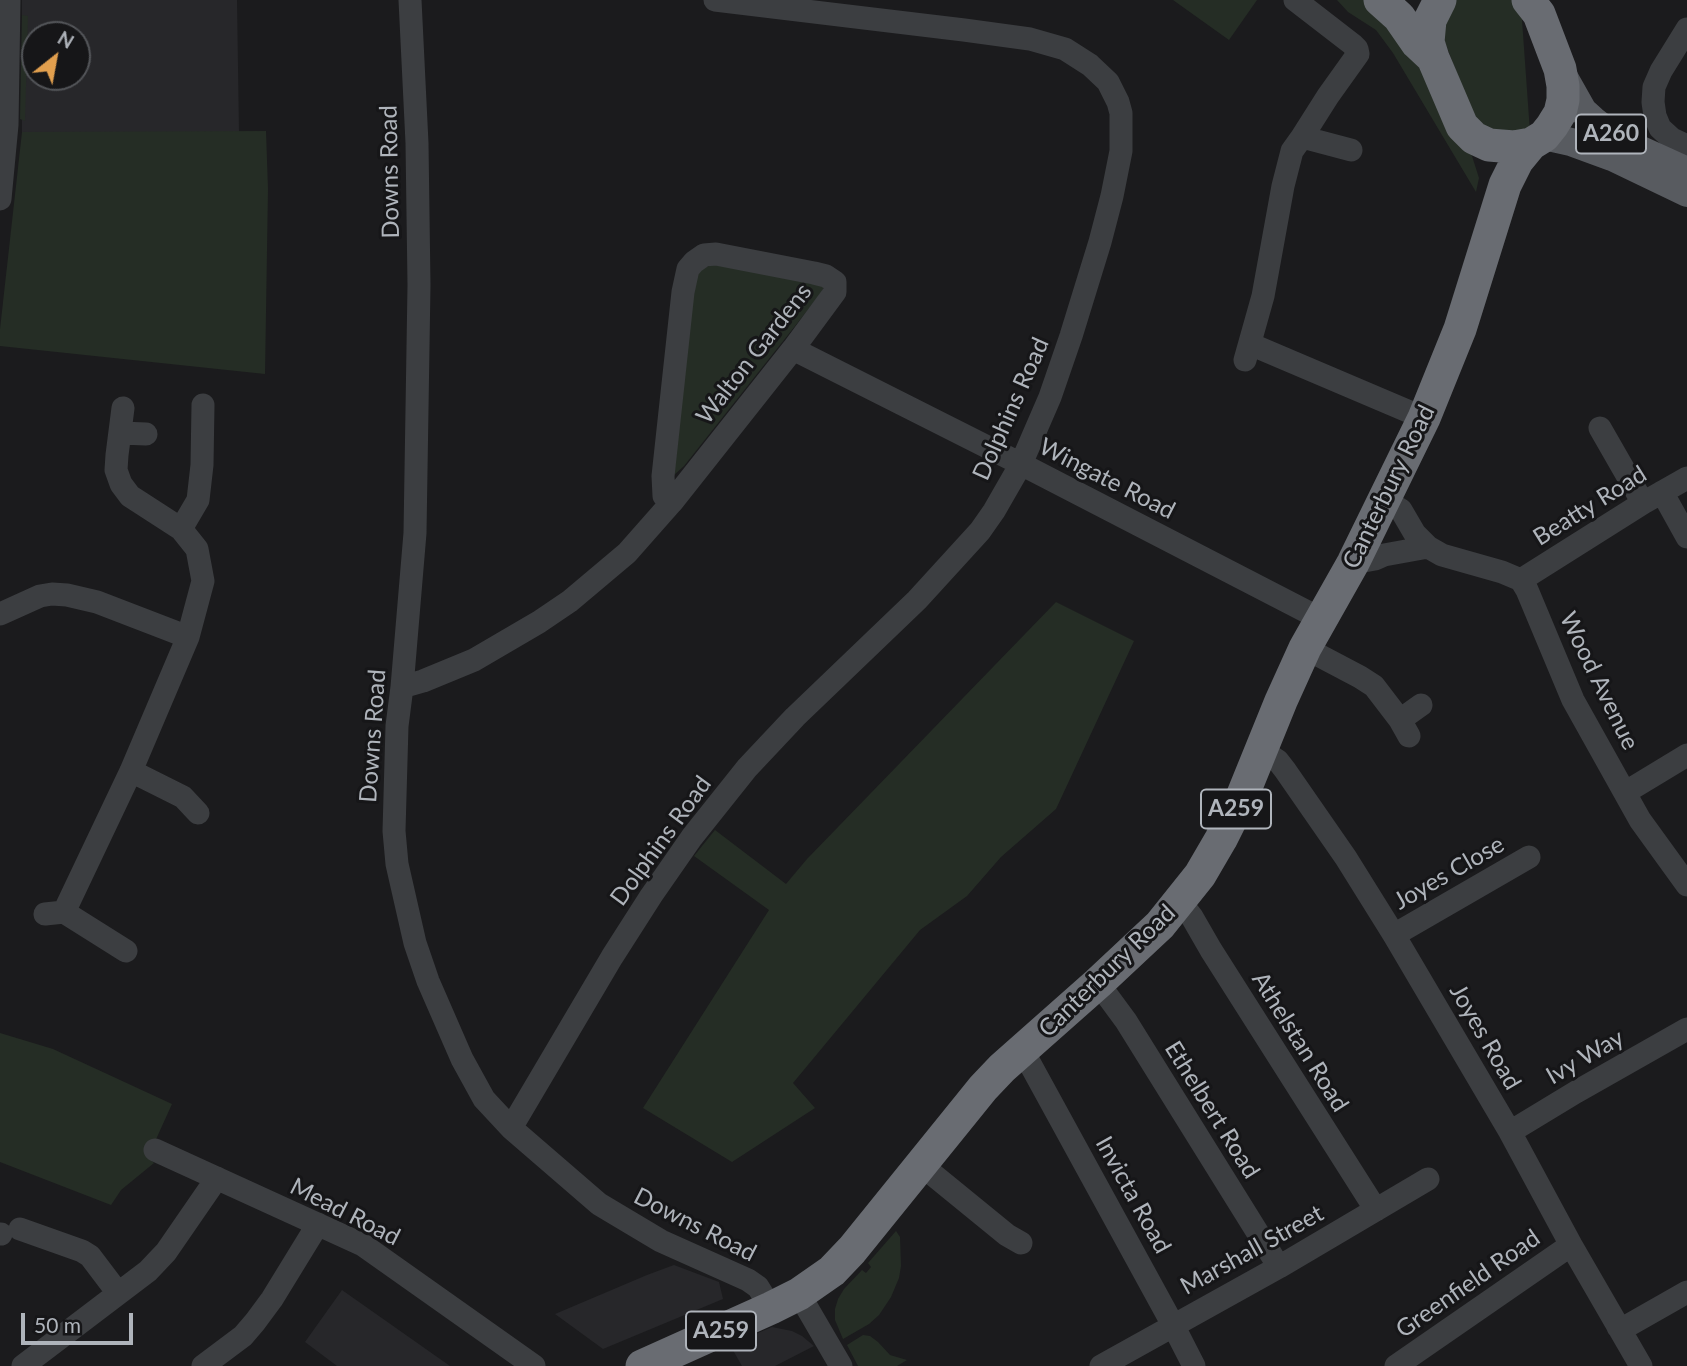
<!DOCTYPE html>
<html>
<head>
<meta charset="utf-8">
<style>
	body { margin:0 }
	#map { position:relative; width:1687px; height:1366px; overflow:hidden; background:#1b1b1d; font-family:Lato,sans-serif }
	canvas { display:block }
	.north { position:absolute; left:21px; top:21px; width:70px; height:70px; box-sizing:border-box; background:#161618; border:2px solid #535559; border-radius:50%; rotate:31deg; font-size:19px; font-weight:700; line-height:28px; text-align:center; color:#afb4bb }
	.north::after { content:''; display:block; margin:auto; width:24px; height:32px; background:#e19f4e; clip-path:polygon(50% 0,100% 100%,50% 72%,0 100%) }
	.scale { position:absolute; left:21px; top:1313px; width:112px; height:32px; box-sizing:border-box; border:4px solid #afb4bb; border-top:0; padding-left:9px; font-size:21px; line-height:24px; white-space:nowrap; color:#afb4bb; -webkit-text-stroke:5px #161618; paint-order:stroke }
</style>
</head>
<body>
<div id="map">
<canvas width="1687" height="1366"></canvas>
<div class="north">N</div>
<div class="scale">50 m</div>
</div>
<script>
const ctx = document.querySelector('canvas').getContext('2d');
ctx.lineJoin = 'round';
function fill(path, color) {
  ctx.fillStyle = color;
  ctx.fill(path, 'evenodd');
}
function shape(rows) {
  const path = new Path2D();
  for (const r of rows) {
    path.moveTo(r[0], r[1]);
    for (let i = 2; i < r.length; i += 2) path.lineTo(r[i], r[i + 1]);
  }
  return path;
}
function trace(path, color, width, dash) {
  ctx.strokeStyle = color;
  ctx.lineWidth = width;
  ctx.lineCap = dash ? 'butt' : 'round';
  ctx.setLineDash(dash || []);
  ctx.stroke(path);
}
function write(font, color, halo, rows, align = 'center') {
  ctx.font = font + ' Lato,sans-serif';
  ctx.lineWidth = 6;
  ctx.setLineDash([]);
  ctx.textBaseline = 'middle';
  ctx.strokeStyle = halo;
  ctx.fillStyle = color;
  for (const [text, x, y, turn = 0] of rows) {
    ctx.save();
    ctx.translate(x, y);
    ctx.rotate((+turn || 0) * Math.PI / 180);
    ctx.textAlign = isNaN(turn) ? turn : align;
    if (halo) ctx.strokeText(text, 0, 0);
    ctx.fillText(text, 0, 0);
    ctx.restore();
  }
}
fill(shape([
	[22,0,237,0,239,132,22,132],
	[35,35,77,35,77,77,35,77],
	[674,1265,719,1282,723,1299,603,1349,555,1314,647,1275],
	[342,1290,450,1366,337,1366,305,1342],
	[772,1327,792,1331,802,1336,814,1346,775,1366,742,1366,730,1345]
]), '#27272a');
fill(shape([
	[1173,0,1257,0,1229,40],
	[1337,0,1366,0,1409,49,1472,156,1479,178,1476,192,1393,53,1376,30,1348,12],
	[1451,0,1515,0,1521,6,1530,132,1522,135,1477,126,1438,24],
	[22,15,28,16,25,121,20,119],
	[266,131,268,189,265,374,0,346,0,329,22,132],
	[720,263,824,286,822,292,684,466,674,475,695,277,702,268],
	[1056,602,1134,641,1056,809,1001,857,967,896,920,930,793,1083,815,1108,732,1162,643,1108,769,910,694,856,715,830,786,884,807,859],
	[0,1033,53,1049,172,1104,148,1157,154,1163,121,1190,111,1205,0,1162],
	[896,1231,900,1237,901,1266,899,1278,891,1297,879,1315,869,1324,843,1339,835,1320,835,1309,838,1299,844,1289,862,1270,866,1273,871,1267,868,1263],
	[863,1335,870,1336,878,1342,890,1355,907,1360,897,1366,858,1366,847,1345]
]), '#252d25');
trace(shape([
	[410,0,417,143,419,285,415,533,402,687,397,726,394,831,397,864,415,943,428,981,462,1059,484,1099,511,1128,599,1204,661,1241,748,1280,758,1287,771,1308],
	[1295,0,1352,44,1357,49,1358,54,1328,96,1302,137],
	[1687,29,1661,71,1654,87,1653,102,1655,116,1660,128,1672,139,1687,146],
	[0,199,7,125,9,0],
	[1250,344,1424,418],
	[793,349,1021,464,1321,619],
	[1245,360,1263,296,1283,186,1292,151,1302,137,1351,150],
	[1600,428,1643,503],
	[121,433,146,434],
	[1662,492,1687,537],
	[1385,500,1401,510,1415,534,1428,547,1442,555,1502,572,1521,580,1527,590,1573,700,1640,820,1687,885],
	[181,529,198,500,202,465,203,405],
	[1353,563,1375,559,1384,555,1428,547],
	[1521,580,1643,503,1687,478],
	[0,614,40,596,52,594,67,595,97,602,188,637],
	[1305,648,1360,677,1374,686,1400,720],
	[402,687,423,681,474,660,539,622,570,601,627,553,672,502,793,349,835,292,835,282,826,276,814,273,716,254,704,255,694,262,688,269,683,292,663,476,664,496,672,502],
	[1409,736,1400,720,1421,705],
	[1261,750,1278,761,1285,770,1346,858,1394,935,1510,1132,1571,1245,1641,1366],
	[131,771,183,797,198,813],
	[1626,792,1687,755],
	[1180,902,1192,917,1211,950,1376,1210],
	[64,912,131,771,188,637,203,581,197,549,181,529,130,496,121,484,116,470,117,455,123,408],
	[45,914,64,912,126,951],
	[1394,935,1529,857],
	[1098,983,1126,1021,1279,1267],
	[1023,1051,1173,1325,1194,1366],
	[511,1128,612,957,651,896,692,837,747,768,795,717,917,600,980,531,994,511,1021,464,1050,397,1071,336,1100,242,1112,196,1121,151,1121,113,1118,102,1108,82,1090,65,1065,49,1030,39,964,30,715,0],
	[1510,1132,1576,1092,1687,1029],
	[155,1150,363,1245,534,1366],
	[920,1164,1007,1235,1021,1243],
	[20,1229,82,1251,90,1256,118,1293],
	[0,1234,1,1234],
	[799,1294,841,1366],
	[1618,1327,1629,1325,1687,1292],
	[23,1366,148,1271,166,1252,217,1178],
	[203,1366,243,1336,255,1322,272,1299,318,1224],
	[1101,1366,1279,1267,1428,1179],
	[1396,1366,1571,1245]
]), '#3c3e41', 23);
trace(shape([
	[1561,72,1583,111,1593,120,1619,140,1687,171],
	[1544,136,1571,142,1612,157,1687,193]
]), '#585b60', 28);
trace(shape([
	[1380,0,1399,17,1417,43,1433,58],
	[1440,0,1430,20,1428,42,1433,58,1462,126,1474,138,1489,145,1514,147,1531,144,1544,136,1552,126,1560,113,1563,100,1563,86,1560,69,1539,14,1528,0],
	[642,1366,771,1308,799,1294,832,1271,852,1250,983,1088,1002,1068,1098,983,1160,925,1200,875,1221,839,1242,797,1281,701,1305,648,1353,563,1424,418,1460,329,1505,185,1517,161,1531,144]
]), '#696c72', 33);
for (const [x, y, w] of [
	[1611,134,70],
	[1236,809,70],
	[721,1331,70]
]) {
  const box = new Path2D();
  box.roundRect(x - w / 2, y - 19.5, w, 39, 5);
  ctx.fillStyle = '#161618';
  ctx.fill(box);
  trace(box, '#afb4bb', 2);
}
write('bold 23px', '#afb4bb', null, [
	["A260",1611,134],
	["A259",1236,809],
	["A259",721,1331]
]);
write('24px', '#afb4bb', '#161618', [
	["Downs Road",390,172,-91],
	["Walton Gardens",754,354,-52],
	["Dolphins Road",1011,409,-66],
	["Wingate Road",1107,479,27],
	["Canterbury Road",1389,487,-64],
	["Beatty Road",1590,506,-32],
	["Wood Avenue",1599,681,64],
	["Downs Road",373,736,-86],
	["Dolphins Road",661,841,-54],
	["Joyes Close",1449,873,-30],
	["Canterbury Road",1107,971,-44],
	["Joyes Road",1485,1037,60],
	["Athelstan Road",1300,1042,58],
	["Ivy Way",1585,1057,-30],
	["Ethelbert Road",1212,1110,58],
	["Invicta Road",1133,1195,61],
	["Mead Road",345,1212,27],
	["Downs Road",695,1225,27],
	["Marshall Street",1252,1250,-29],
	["Greenfield Road",1468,1284,-35]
]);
</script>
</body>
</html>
